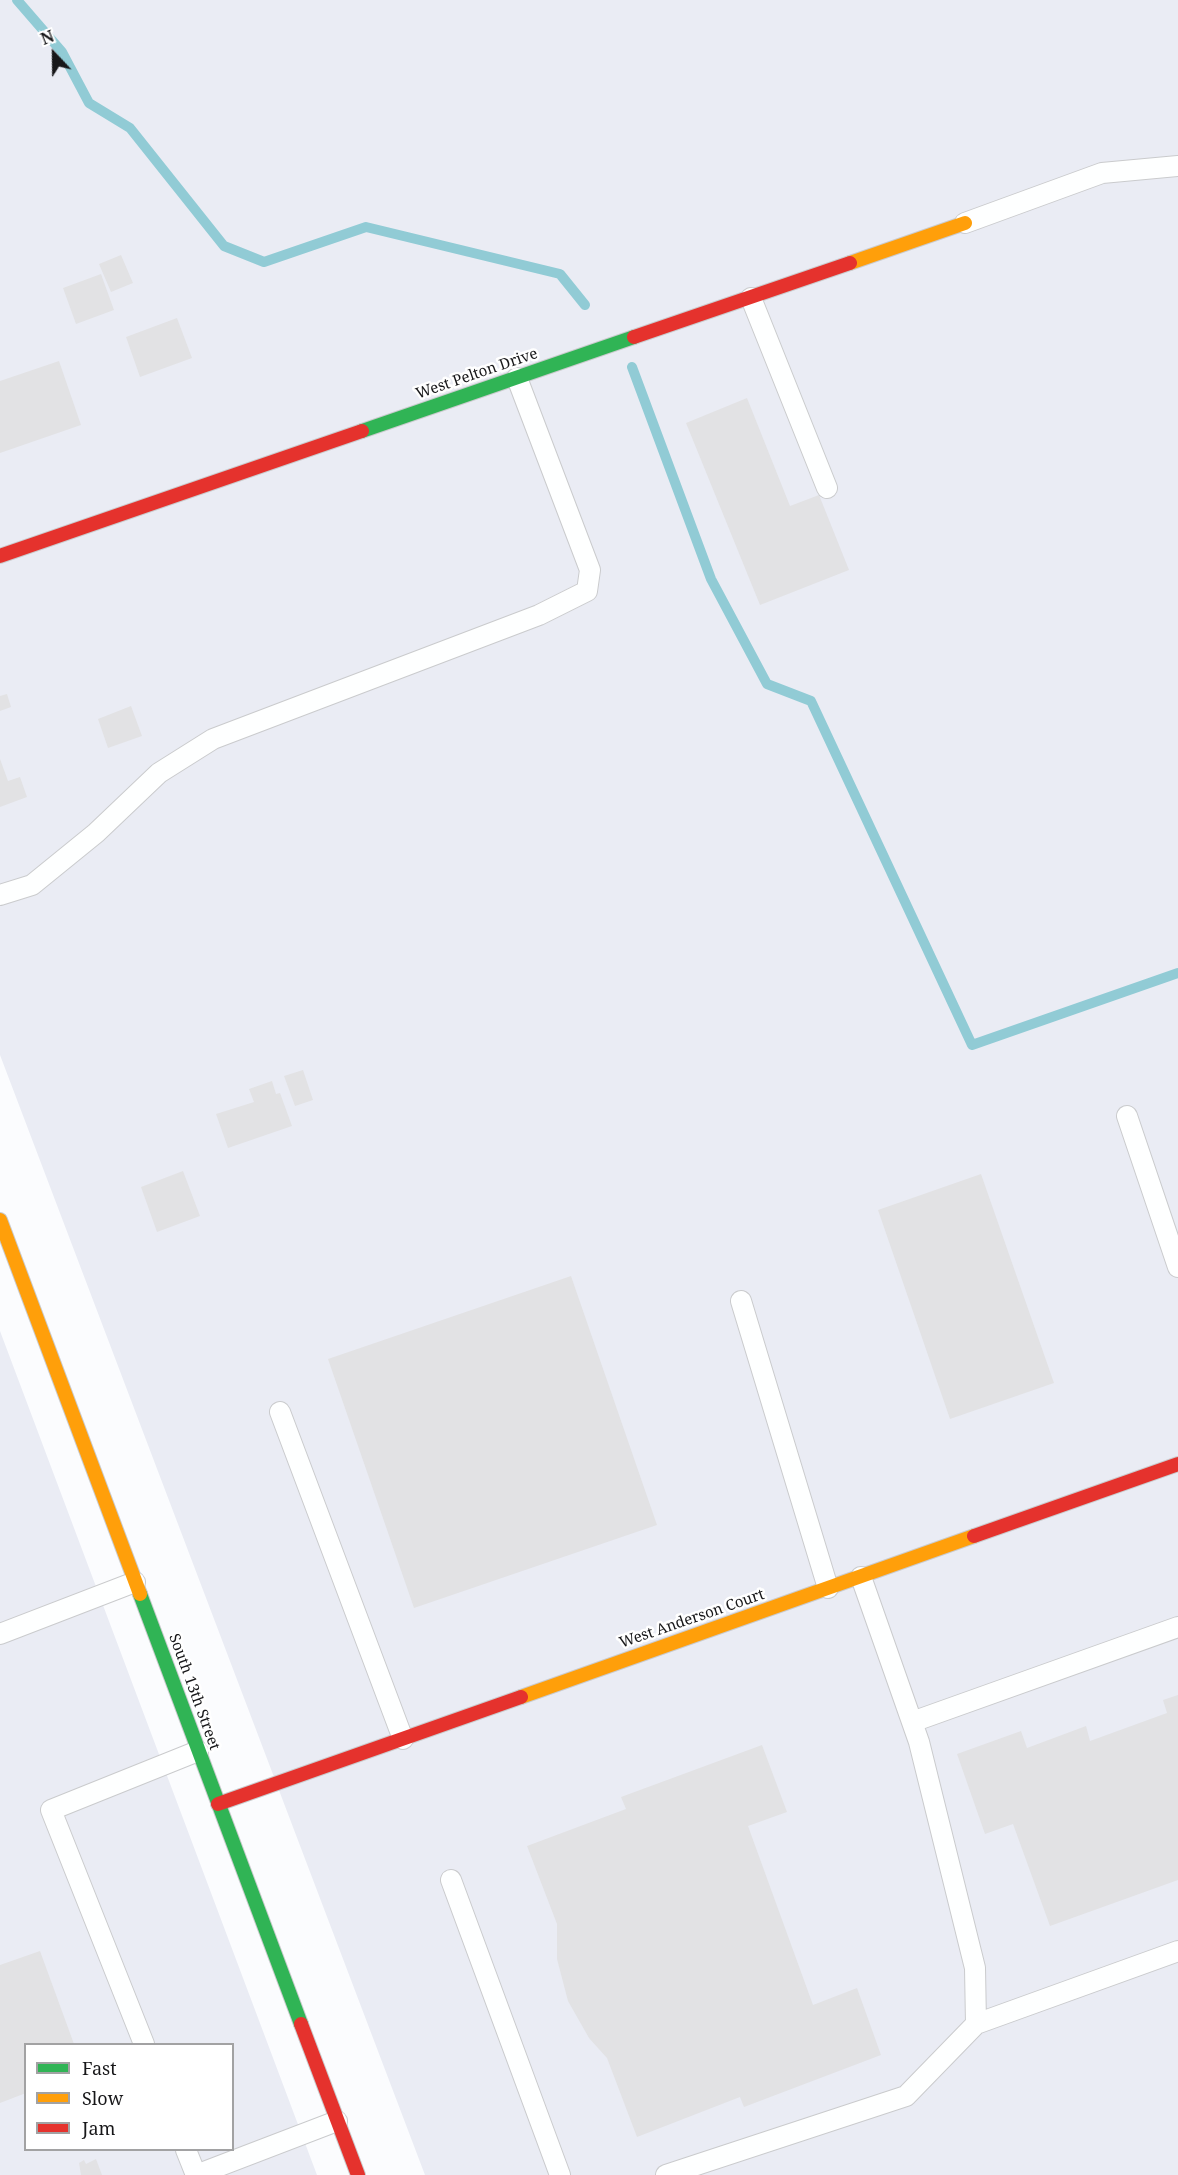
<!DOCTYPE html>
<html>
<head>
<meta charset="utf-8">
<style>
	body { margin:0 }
	#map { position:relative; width:1178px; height:2175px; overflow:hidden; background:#fbfcfe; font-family:"Noto Serif",serif }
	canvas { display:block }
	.legend { position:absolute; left:24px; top:2043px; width:210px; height:108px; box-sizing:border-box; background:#fff; border:2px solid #a2a2a3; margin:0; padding:8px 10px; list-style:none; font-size:18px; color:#171719 }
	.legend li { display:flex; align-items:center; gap:12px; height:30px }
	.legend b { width:30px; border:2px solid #a2a2a3 }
	.north { position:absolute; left:24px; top:24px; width:60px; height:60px; -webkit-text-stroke:4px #fff; paint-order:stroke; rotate:338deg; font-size:16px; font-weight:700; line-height:24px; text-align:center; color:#171719 }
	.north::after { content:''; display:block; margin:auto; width:21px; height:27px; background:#171719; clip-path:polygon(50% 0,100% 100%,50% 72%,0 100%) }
</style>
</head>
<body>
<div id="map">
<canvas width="1178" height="2175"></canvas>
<ul class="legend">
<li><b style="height:8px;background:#30b455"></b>Fast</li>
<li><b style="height:8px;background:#ff9f0a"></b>Slow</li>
<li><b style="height:8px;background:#e5322d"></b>Jam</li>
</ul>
<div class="north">N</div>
</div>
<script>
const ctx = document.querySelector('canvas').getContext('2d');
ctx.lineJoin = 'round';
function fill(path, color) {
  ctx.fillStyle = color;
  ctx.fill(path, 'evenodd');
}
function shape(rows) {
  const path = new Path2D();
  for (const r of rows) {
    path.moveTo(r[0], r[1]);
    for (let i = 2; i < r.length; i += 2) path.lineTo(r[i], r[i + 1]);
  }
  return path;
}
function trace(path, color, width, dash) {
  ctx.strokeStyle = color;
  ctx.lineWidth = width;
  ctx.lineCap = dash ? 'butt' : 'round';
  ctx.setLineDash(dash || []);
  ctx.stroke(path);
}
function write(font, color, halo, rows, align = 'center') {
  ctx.font = font + ' "Noto Serif",serif';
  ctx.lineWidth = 5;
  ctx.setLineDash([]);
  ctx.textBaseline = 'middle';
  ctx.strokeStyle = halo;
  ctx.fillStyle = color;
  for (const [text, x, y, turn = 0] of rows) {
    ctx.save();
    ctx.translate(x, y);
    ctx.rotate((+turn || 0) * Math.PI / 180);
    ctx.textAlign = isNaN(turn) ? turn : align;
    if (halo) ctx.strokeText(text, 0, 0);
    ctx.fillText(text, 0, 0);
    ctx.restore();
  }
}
fill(shape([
	[0,0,1178,0,1178,2175,425,2175,0,1055],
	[0,1331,317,2175,0,2175],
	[26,2044,232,2044,232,2150,26,2150]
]), '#eaecf4');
trace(shape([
	[17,0,62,52,89,103,130,128,224,246,264,262,366,227,560,274,585,305],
	[632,367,711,579,767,684,811,701,972,1045,1178,973]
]), '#91cbd5', 10);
fill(shape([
	[121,255,133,283,111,292,99,264],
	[101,274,114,310,76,324,63,288],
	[177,318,192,358,140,377,126,337],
	[59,361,81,425,0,453,0,381],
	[747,398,790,506,819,495,849,570,760,605,686,423],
	[7,694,11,707,0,711,0,696],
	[131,706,142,736,108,748,98,719],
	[0,759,8,781,20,777,27,797,0,807],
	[303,1070,313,1100,295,1106,284,1076],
	[272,1081,276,1094,280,1093,292,1126,228,1148,216,1114,254,1102,249,1089],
	[183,1171,200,1216,157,1232,141,1187],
	[981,1174,1054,1383,950,1419,878,1210],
	[571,1276,657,1525,414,1608,328,1359],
	[1178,1695,1178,1880,1050,1926,1013,1824,985,1834,957,1754,1021,1731,1027,1748,1086,1726,1090,1741,1167,1713,1163,1700],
	[762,1745,787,1812,748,1826,813,2005,857,1988,881,2055,744,2107,740,2097,637,2137,607,2058,589,2038,568,2001,557,1959,557,1924,527,1846,626,1809,621,1797],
	[40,1951,74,2044,26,2044,26,2093,0,2103,0,1965],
	[96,2159,102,2175,81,2175,79,2163,84,2160,86,2164]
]), '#e2e2e4');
const lane = shape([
	[965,223,1102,173,1178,166],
	[751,298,827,488],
	[0,895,32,885,96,833,159,773,213,739,539,615,587,591,590,570,517,378],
	[1127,1116,1178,1267],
	[741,1301,828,1588],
	[280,1412,403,1739],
	[0,1634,135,1582],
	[912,1722,1178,1627],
	[451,1880,560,2175],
	[976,2024,1178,1951],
	[144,2044,51,1810,198,1751],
	[186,2150,196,2175,337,2121],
	[666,2175,906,2096,976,2024,975,1968,919,1742,861,1577]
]);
const fast = shape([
	[362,431,634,337],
	[140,1594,301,2024]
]);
const slow = shape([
	[850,263,965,223],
	[0,1220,140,1594],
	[521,1697,974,1536]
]);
const jam = shape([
	[634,337,850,263],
	[0,556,362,431],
	[974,1536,1178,1464],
	[218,1804,521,1697],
	[301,2024,358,2175]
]);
trace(lane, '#cacbcd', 22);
trace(fast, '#cacbcd', 16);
trace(slow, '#cacbcd', 16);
trace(jam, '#cacbcd', 16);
trace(lane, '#feffff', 20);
trace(fast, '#30b455', 14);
trace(slow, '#ff9f0a', 14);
trace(jam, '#e5322d', 14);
write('15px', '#171719', '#fff', [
	["West Pelton Drive",477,374,-19],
	["West Anderson Court",692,1619,-19],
	["South 13th Street",194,1692,70]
]);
</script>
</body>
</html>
